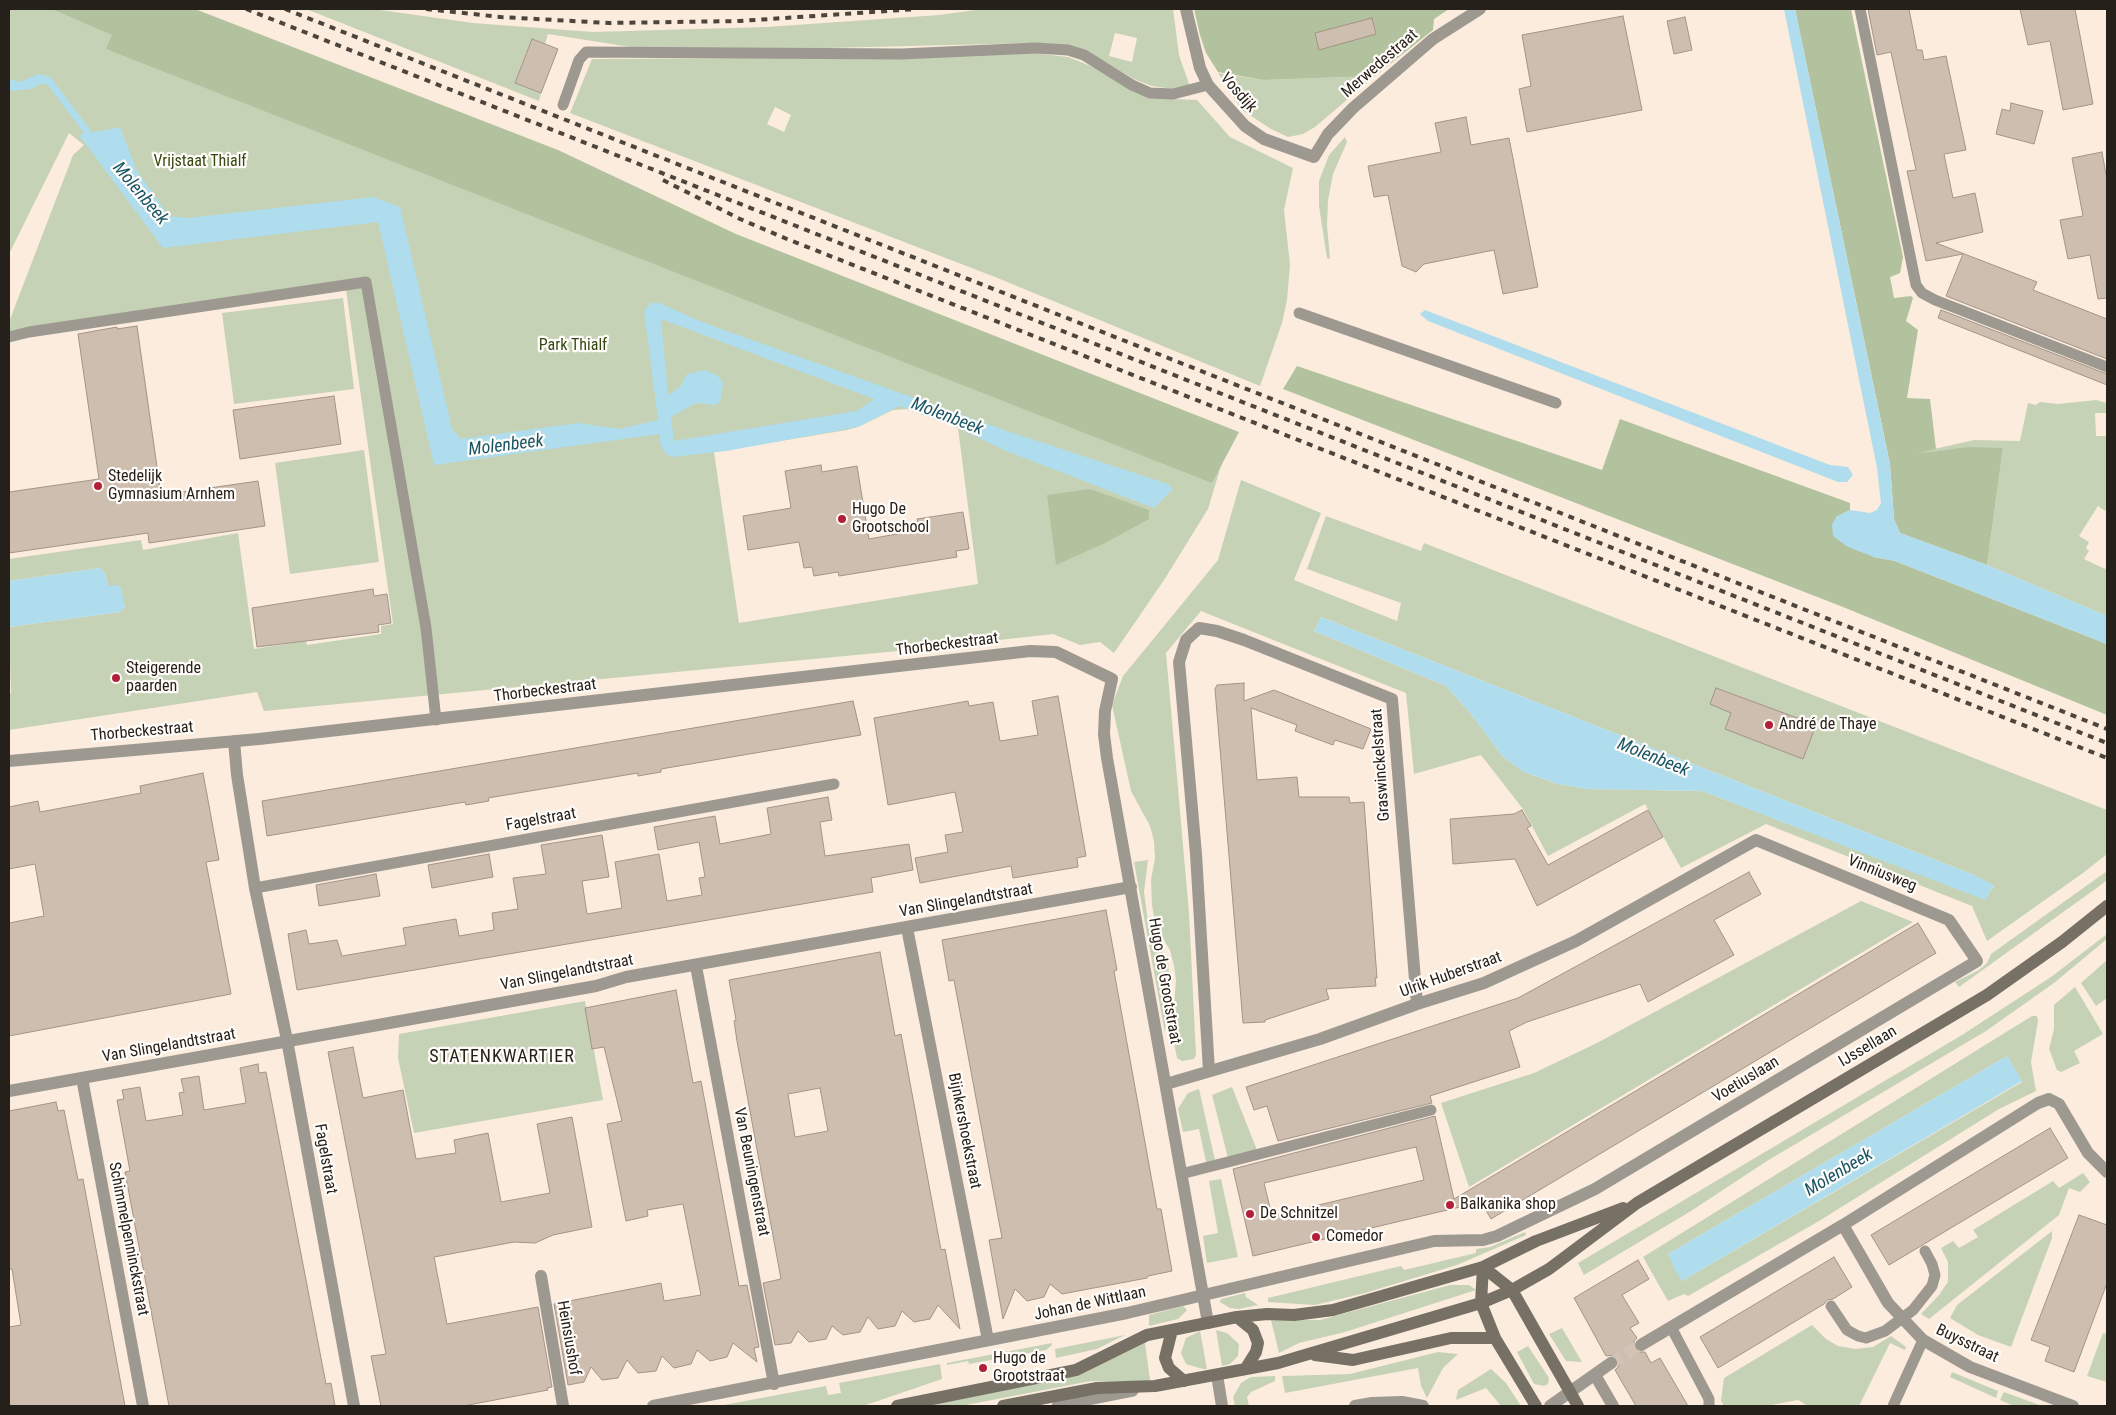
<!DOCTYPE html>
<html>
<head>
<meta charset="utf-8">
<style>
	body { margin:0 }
	#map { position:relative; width:2116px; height:1415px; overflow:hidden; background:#fcecdd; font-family:"Roboto Condensed",sans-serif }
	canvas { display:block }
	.frame { position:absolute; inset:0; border:10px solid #26201a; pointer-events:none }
</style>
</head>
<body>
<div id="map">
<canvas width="2116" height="1415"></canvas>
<div class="frame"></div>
</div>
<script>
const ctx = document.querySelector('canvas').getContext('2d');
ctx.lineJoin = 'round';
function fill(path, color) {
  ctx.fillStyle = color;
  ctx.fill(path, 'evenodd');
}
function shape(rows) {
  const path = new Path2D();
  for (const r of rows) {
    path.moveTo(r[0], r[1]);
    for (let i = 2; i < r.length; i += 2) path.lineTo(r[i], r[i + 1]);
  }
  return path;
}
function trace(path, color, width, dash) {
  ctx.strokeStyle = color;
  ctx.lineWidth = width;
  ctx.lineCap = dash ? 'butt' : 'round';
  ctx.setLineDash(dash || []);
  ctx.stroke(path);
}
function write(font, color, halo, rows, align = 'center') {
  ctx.font = font + ' "Roboto Condensed",sans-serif';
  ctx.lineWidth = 4.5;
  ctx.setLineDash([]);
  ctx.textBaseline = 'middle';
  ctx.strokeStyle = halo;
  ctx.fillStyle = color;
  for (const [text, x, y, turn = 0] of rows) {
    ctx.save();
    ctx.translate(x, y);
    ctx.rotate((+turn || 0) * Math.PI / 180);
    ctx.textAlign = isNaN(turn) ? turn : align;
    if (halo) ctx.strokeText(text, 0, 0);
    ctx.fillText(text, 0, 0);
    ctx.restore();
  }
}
fill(shape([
	[9,9,180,9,381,95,1231,432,1208,509,1164,580,1114,653,1100,642,1080,645,1053,634,990,641,989,636,983,641,898,651,264,711,257,692,9,730,9,694,11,693,9,627,120,612,125,607,108,586,105,573,100,568,9,581,9,559,141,540,143,550,238,533,254,649,306,641,307,645,381,634,381,626,393,624,346,290,9,332,9,322,73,155,84,145,69,133,9,254],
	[907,409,958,428,978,584,739,623,714,452,847,430,858,427,893,410],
	[306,9,373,9,473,23,593,32,766,27,939,15,983,9,1173,9,1179,55,1190,87,1173,89,1152,86,1136,80,1098,58,1036,43,786,49,637,48,548,34,545,44,532,39,515,83,541,93,539,101],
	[1115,33,1137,38,1132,62,1109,56],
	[1032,53,1068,57,1174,99,1197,100,1230,137,1293,168,1284,210,1290,265,1287,300,1282,323,1260,386,995,277,570,113,592,59,901,57],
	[775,107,791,115,784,132,767,124],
	[1218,73,1263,80,1375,76,1315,127,1303,134,1288,137,1271,129,1242,110],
	[1345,137,1347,142,1333,174,1328,200,1327,225,1330,259,1327,258,1319,206,1319,181,1329,155],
	[343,298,354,389,234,404,222,313],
	[2096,400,2107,403,2107,413,2095,413,2096,436,2107,436,2107,507,2105,511,2098,506,2079,536,2089,542,2086,548,2089,551,2084,559,2105,569,2107,566,2107,616,1987,565,2003,448,1908,455,1974,440,2020,441,2028,403,2036,405,2040,402,2058,404],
	[364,450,379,562,290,574,275,463],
	[1241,480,1321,513,1294,580,1397,621,1401,603,1307,569,1326,516,1421,551,1424,543,2107,810,2107,854,2083,873,1987,941,1972,906,1766,824,1681,868,1645,804,1548,856,1523,809,1481,755,1414,774,1406,693,1201,611,1166,653,1189,913,1196,1055,1194,1059,1182,1061,1177,1058,1172,1033,1176,980,1174,966,1170,950,1156,927,1152,905,1151,880,1155,858,1154,841,1150,826,1131,791,1112,705,1123,676,1218,560],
	[1321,617,1974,875,1994,886,1985,899,1702,791,1587,789,1558,784,1524,772,1503,757,1471,714,1446,686,1314,631],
	[1148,860,1144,892,1148,921,1150,931,1168,962,1169,975,1165,1033,1134,862],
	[2107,871,2107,880,2098,887,1959,987,1955,982,1979,970,1987,963,1991,954],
	[1861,901,1913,922,1469,1187,1441,1103,1534,1073,1597,1043],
	[2107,934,2107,939,2054,983,1986,1031,1767,1161,1691,1211,1584,1275,1578,1263,1962,1035,2051,977],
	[2107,960,2107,998,2096,1006,2081,983],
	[2075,987,2103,1034,2074,1051,2080,1063,2061,1072,2057,1070,2049,1049,2054,1029,2054,1005],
	[585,1001,603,1100,414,1133,398,1058,399,1034],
	[2032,1016,2037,1016,2038,1021,2031,1062,2036,1091,1999,1109,1819,1221,1688,1296,1684,1294,1668,1301,1643,1257],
	[2007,1056,2022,1082,1682,1281,1668,1254],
	[1232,1087,1257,1150,1228,1158,1212,1095],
	[1199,1089,1215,1160,1206,1162,1199,1129,1183,1132,1178,1109,1188,1093],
	[2083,1173,2090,1182,2080,1192,2069,1188,2059,1215,1929,1319,1921,1314,1939,1295,1948,1282,1948,1262,1941,1248,1953,1241,1959,1248,1978,1237,1973,1230,2053,1181,2059,1188],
	[1221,1179,1238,1257,1207,1263,1203,1236,1218,1233,1209,1181],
	[2052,1231,2052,1238,2011,1347,1978,1335,1950,1318,1957,1305],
	[1525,1232,1526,1235,1457,1265,1365,1293,1315,1305,1268,1302,1268,1298,1401,1266,1404,1270,1476,1253,1476,1249,1490,1247],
	[1450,1285,1469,1285,1476,1290,1345,1332,1299,1343,1279,1353,1271,1320,1320,1320],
	[1245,1293,1246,1297,1258,1305,1239,1309,1230,1308,1220,1302,1221,1299],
	[1183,1306,1187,1310,1178,1319,1149,1326,1149,1315],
	[1812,1325,1826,1339,1838,1346,1856,1349,1873,1347,1891,1336,1906,1347,1905,1350,1890,1343,1859,1406,1808,1406,1798,1400,1766,1406,1724,1406,1721,1401,1724,1378],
	[1562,1328,1582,1362,1566,1361,1549,1334],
	[1216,1330,1227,1333,1239,1344,1238,1356,1230,1364,1222,1366],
	[1200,1331,1207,1369,1203,1369,1186,1364,1181,1353,1186,1338],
	[2103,1333,2107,1334,2107,1382,2087,1376],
	[1125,1335,1097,1349,1056,1358,1055,1349],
	[1052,1343,1052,1345,1046,1350,969,1364,968,1361,947,1365,947,1363],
	[1145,1343,1150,1380,1133,1382,1091,1381,961,1406,918,1406,1077,1376],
	[1528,1346,1549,1378,1548,1384,1544,1386,1534,1384,1517,1352],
	[1438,1352,1458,1354,1443,1368,1427,1398,1421,1386,1418,1368,1285,1393,1282,1376,1350,1374],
	[940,1364,942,1379,863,1406,718,1406,826,1386,828,1395,841,1393,839,1383],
	[1491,1369,1506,1383,1521,1406,1501,1406,1486,1388,1456,1400,1458,1390],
	[1952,1372,1998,1391,1996,1398,1950,1377],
	[1275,1376,1275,1381,1251,1392,1247,1397,1249,1406,1235,1406,1233,1397,1241,1383,1251,1377],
	[2004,1392,2042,1406,2014,1406,2000,1400]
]), '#c6d2b6');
fill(shape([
	[52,9,195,9,558,150,736,234,1239,432,1212,483,106,49,112,35],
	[1194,9,1449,9,1434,19,1433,30,1375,76,1263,80,1218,72,1206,53,1200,35],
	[1795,9,1851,9,1903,257,1900,273,1890,277,1894,298,1911,296,1913,298,1906,321,1918,330,1907,398,1930,399,1936,449,1915,454,1968,447,2003,448,1987,565,1900,533,1894,519,1890,464],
	[1297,366,1602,470,1620,419,1850,503,1850,510,1836,517,1874,557,1895,561,2107,644,2107,715,1843,607,1283,389],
	[1090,489,1149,510,1149,519,1105,543,1056,565,1047,495]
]), '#b2c29e');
fill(shape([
	[1784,9,1795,9,1890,465,1894,519,1900,533,1987,565,2107,616,2107,644,1895,561,1874,557,1848,547,1833,536,1832,525,1836,517,1850,510,1870,513,1877,510,1881,503,1877,468],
	[39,74,51,77,32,89,9,91,9,79,19,82],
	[120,127,137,171,169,216,188,218,373,197,400,207,452,429,461,439,578,423,619,429,658,420,644,311,651,303,659,303,707,324,1007,431,1168,484,1173,489,1154,508,1006,451,958,428,900,406,858,427,726,451,671,457,664,452,660,443,660,434,434,465,378,222,163,248,79,135],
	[661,319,874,399,875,399,856,411,674,441,671,417,696,403,714,405,720,402,723,383,717,375,704,370,687,374,680,387,668,395],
	[1425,310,1830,465,1848,467,1853,475,1847,482,1838,482,1428,321,1420,314],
	[100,568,105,573,108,586,117,585,121,588,125,607,120,612,9,627,9,581],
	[1321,617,1974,875,1994,885,1985,900,1702,791,1587,789,1558,784,1524,772,1503,757,1471,714,1446,686,1314,631],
	[2007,1056,2022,1081,1682,1281,1676,1272,1668,1254]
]), '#afdded');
trace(shape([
	[38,80,49,81,93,139]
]), '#afdded', 7);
const building = shape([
	[1868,9,1909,9,1917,50,1922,50,1924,60,1946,56,1966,150,1944,154,1953,198,1975,193,1983,232,1936,243,2037,282,2033,290,2107,319,2107,359,1946,296,1963,254,1926,261,1907,171,1916,170,1891,52,1877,55,1868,9],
	[2020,9,2075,9,2093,104,2063,110,2050,41,2028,45,2020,9],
	[1623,16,1642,110,1527,132,1519,89,1531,86,1522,35,1623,16],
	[1685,17,1692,50,1674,54,1667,21,1685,17],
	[1372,18,1376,34,1319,50,1315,33,1372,18],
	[532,39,558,49,541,93,515,83,532,39],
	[2011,103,2043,111,2034,144,1996,134,2002,109,2010,111,2011,103],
	[1466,117,1471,145,1509,138,1538,287,1503,294,1494,250,1424,264,1416,272,1402,266,1388,195,1374,197,1368,166,1441,152,1435,123,1466,117],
	[2102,152,2107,180,2107,298,2098,299,2090,255,2068,259,2060,220,2083,216,2072,158,2102,152],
	[1941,310,2107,374,2107,385,1938,318,1941,310],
	[137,326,161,495,258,481,265,526,149,543,148,533,9,553,9,492,99,479,78,334,117,327,117,329,137,326],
	[334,396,341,444,240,459,233,410,334,396],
	[821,465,822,472,857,466,869,539,919,530,917,519,963,512,969,549,956,551,957,557,839,576,838,572,814,576,812,567,804,568,799,542,748,550,743,516,791,508,785,471,821,465],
	[373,589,374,596,387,594,391,623,378,625,379,632,257,647,252,608,373,589],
	[1244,683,1244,701,1274,690,1371,729,1363,749,1335,740,1333,745,1295,731,1297,725,1251,708,1257,780,1297,777,1299,797,1349,797,1350,803,1364,802,1377,978,1375,978,1376,986,1326,989,1329,999,1265,1020,1265,1022,1243,1023,1215,689,1217,685,1244,683],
	[1716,688,1816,725,1803,759,1725,729,1731,713,1710,704,1716,688],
	[1058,696,1086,856,1077,858,1078,867,1013,878,1011,866,920,883,915,858,948,852,945,835,963,832,955,792,888,805,874,718,968,701,969,706,993,702,1000,741,1038,735,1032,701,1058,696],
	[853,701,861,735,661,769,661,772,638,776,638,773,488,798,489,801,466,805,465,802,267,836,262,801,853,701],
	[203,773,219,860,206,862,231,994,9,1036,9,923,44,916,35,864,9,869,9,807,38,801,40,812,141,793,140,786,203,773],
	[828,797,832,820,820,822,825,856,909,844,913,870,871,878,873,892,297,990,288,934,306,930,309,944,337,940,342,956,406,945,403,928,456,919,459,936,494,930,492,913,518,909,513,878,546,874,541,845,602,835,609,877,582,881,587,914,622,908,615,862,659,854,667,901,702,895,699,878,705,877,699,842,658,850,654,827,715,816,720,844,771,834,767,808,828,797],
	[1522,810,1531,826,1527,828,1548,865,1648,810,1663,837,1537,906,1515,859,1453,864,1450,819,1514,814,1522,810],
	[489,854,493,877,432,888,428,865,489,854],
	[1749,872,1761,894,1714,920,1734,955,1648,1002,1640,984,1527,1022,1509,1031,1520,1067,1430,1096,1432,1103,1278,1141,1267,1106,1254,1110,1246,1087,1518,998,1749,872],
	[376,874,380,896,319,906,316,885,376,874],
	[1106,910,1117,970,1114,971,1157,1209,1161,1209,1172,1271,1148,1276,1147,1278,1062,1294,1050,1284,1044,1297,1027,1301,1015,1289,1003,1319,989,1240,1002,1238,954,980,949,981,942,940,1106,910],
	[1918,923,1936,953,1491,1219,1481,1202,1253,1256,1233,1169,1435,1116,1454,1199,1918,923],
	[1416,1147,1424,1180,1272,1216,1264,1183,1416,1147],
	[880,952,895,1036,901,1034,941,1250,945,1249,960,1329,938,1305,930,1319,914,1322,902,1311,895,1326,878,1329,868,1317,860,1332,843,1335,832,1326,826,1339,809,1342,798,1331,791,1343,775,1345,763,1283,781,1279,737,1041,734,1021,736,1020,729,980,880,952],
	[820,1088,828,1131,795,1137,788,1094,820,1088],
	[676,990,693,1083,701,1081,739,1286,747,1285,759,1347,754,1348,757,1362,733,1343,727,1357,710,1361,697,1350,691,1364,674,1368,662,1356,656,1371,638,1373,627,1360,618,1378,602,1380,591,1367,584,1382,568,1385,554,1304,661,1283,664,1301,701,1295,683,1204,647,1210,648,1216,626,1221,607,1124,622,1121,604,1047,592,1049,585,1008,676,990],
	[353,1047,363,1098,403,1090,416,1159,456,1153,454,1140,488,1133,501,1202,550,1193,537,1124,572,1117,592,1227,553,1235,535,1243,514,1242,434,1257,447,1324,538,1307,552,1387,547,1388,548,1390,463,1406,381,1406,371,1356,386,1354,328,1052,353,1047],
	[258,1064,259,1073,266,1072,326,1384,331,1383,335,1406,169,1406,125,1172,130,1171,117,1100,124,1099,122,1090,140,1087,146,1121,183,1115,179,1093,184,1092,181,1079,199,1076,204,1110,246,1103,240,1068,258,1064],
	[56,1102,58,1111,64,1110,78,1180,83,1179,125,1406,9,1406,9,1327,21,1325,12,1269,9,1269,9,1111,56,1102],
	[2050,1128,2068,1158,1889,1265,1871,1235,2050,1128],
	[2079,1215,2107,1225,2107,1283,2074,1372,2045,1361,2050,1347,2031,1340,2079,1215],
	[1834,1257,1852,1287,1833,1299,1827,1300,1824,1304,1718,1368,1700,1337,1834,1257],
	[1638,1260,1649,1279,1622,1295,1639,1323,1630,1328,1637,1338,1634,1341,1634,1349,1637,1352,1645,1352,1651,1363,1660,1358,1688,1406,1636,1406,1615,1370,1619,1366,1618,1359,1614,1355,1606,1356,1574,1298,1638,1260]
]);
fill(building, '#cdbeaf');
trace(building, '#a39486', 1);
trace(shape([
	[1611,1363,1641,1345]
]), '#d1c3b6', 12, [12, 6]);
trace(shape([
	[1860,9,1916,285,1922,293,1935,300,2107,367],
	[563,105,579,60,586,52,901,54,1036,48,1068,50,1084,55,1132,85,1150,93,1173,94,1208,85],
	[1299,313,1556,403],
	[9,337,29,332,366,282,426,628,436,720],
	[255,888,834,784],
	[1181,1174,1431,1110],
	[1831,1306,1847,1330,1858,1336,1866,1338,1885,1331,1913,1310,1932,1286,1935,1275,1932,1264,1925,1251],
	[1671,1327,1709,1399,1709,1406],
	[1057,1406,1133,1391],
	[1893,1406,1923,1340]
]), '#9d9991', 11);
trace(shape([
	[1186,9,1200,68,1208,85,1245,126,1264,139,1314,157,1328,134,1353,108,1433,39,1480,9],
	[234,741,237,775,255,888,287,1040,354,1406],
	[9,761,259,739,1030,651,1056,652,1112,679,1105,711,1104,734,1107,758,1208,1323],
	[907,928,988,1340],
	[696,966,774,1384],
	[1209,1071,1196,854,1179,662,1186,640,1199,628,1217,631,1244,640,1392,699,1417,1004],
	[82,1078,143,1406],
	[9,1091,596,986,626,977,1131,887],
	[1843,1225,1888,1303,1923,1340,1970,1367,2073,1406],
	[541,1276,563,1406],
	[1641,1345,1843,1225,2038,1103,2049,1099,2059,1104,2088,1153,2107,1172],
	[1217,1375,1222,1406],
	[1595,1375,1613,1406],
	[653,1406,1127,1313,1434,1241,1483,1240,1497,1236,1595,1189,1977,961,1949,920,1756,840,1576,941,1484,983,1417,1004,1320,1039,1166,1084],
	[1355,1406,1372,1403,1402,1402,1423,1406],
	[1550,1406,1611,1363]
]), '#9d9991', 12);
trace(shape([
	[1483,1267,1512,1290,1578,1406],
	[1483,1267,1481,1303,1495,1338,1536,1406],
	[1237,1317,1253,1330,1258,1343,1256,1352,1246,1368],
	[1172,1330,1165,1358,1169,1368,1184,1381],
	[1315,1355,1353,1360,1451,1338,1495,1338],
	[897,1406,1076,1370,1147,1335,1237,1317,1267,1314,1294,1315,1333,1310,1483,1267,1536,1241,1623,1208],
	[1003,1406,1097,1388,1155,1386,1278,1363,1481,1303,1512,1290,1549,1269,1637,1203,1987,995,2062,942,2107,906]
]), '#767065', 12);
trace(shape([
	[246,9,2107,743],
	[285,9,2107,729],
	[426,9,501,17,609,23,740,21,917,9],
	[663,180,740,219,787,239,2107,758]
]), '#4c443d', 4, [6, 6]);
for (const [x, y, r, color] of [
	[98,486,5,"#b21f39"],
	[842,519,5,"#b21f39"],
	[116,678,5,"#b21f39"],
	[1769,725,5,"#b21f39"],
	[1450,1205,5,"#b21f39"],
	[1250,1214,5,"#b21f39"],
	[1316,1237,5,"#b21f39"],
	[983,1368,5,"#b21f39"]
]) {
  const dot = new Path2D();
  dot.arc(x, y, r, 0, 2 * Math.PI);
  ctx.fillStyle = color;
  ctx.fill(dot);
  trace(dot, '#fffcf9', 2);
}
write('16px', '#26201a', '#fffcf9', [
	["Merwedestraat",1380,64,-41],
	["Vosdijk",1238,93,49],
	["Thorbeckestraat",947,645,-7],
	["Thorbeckestraat",545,691,-7],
	["Thorbeckestraat",142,732,-5],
	["Graswinckelstraat",1381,765,-94],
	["Fagelstraat",541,820,-10],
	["Vinniusweg",1882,874,22],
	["Van Slingelandtstraat",966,901,-10],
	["Van Slingelandtstraat",567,973,-11],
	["Ulrik Huberstraat",1451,975,-20],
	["Hugo de Grootstraat",1164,981,80],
	["Van Slingelandtstraat",169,1046,-10],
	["IJssellaan",1868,1047,-31],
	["Voetiuslaan",1746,1080,-31],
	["Bijnkershoekstraat",964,1131,79],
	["Fagelstraat",325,1159,80],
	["Van Beuningenstraat",751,1172,79],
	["Schimmelpenninckstraat",128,1239,79],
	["Johan de Wittlaan",1090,1304,-12],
	["Heinsiushof",568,1338,80],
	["Buysstraat",1967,1344,26]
]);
write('16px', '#344810', '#fffcf9', [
	["Vrijstaat Thialf",200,162],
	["Park Thialf",573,346]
]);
write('16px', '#26201a', '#fffcf9', [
	["Stedelijk",108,477],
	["Gymnasium Arnhem",108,495],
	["Hugo De",852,510],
	["Grootschool",852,528],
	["Steigerende",126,669],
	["paarden",126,687],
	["André de Thaye",1779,725],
	["Balkanika shop",1460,1205],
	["De Schnitzel",1260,1214],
	["Comedor",1326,1237],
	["Hugo de",993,1359],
	["Grootstraat",993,1377]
], 'left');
write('italic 18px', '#185566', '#fffcf9', [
	["Molenbeek",140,194,50],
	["Molenbeek",947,417,21],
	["Molenbeek",506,446,-7],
	["Molenbeek",1653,758,22],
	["Molenbeek",1839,1173,-31]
]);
ctx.letterSpacing = '1px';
write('18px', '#26201a', '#fffcf9', [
	["STATENKWARTIER",502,1057]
]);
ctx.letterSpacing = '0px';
</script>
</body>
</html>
